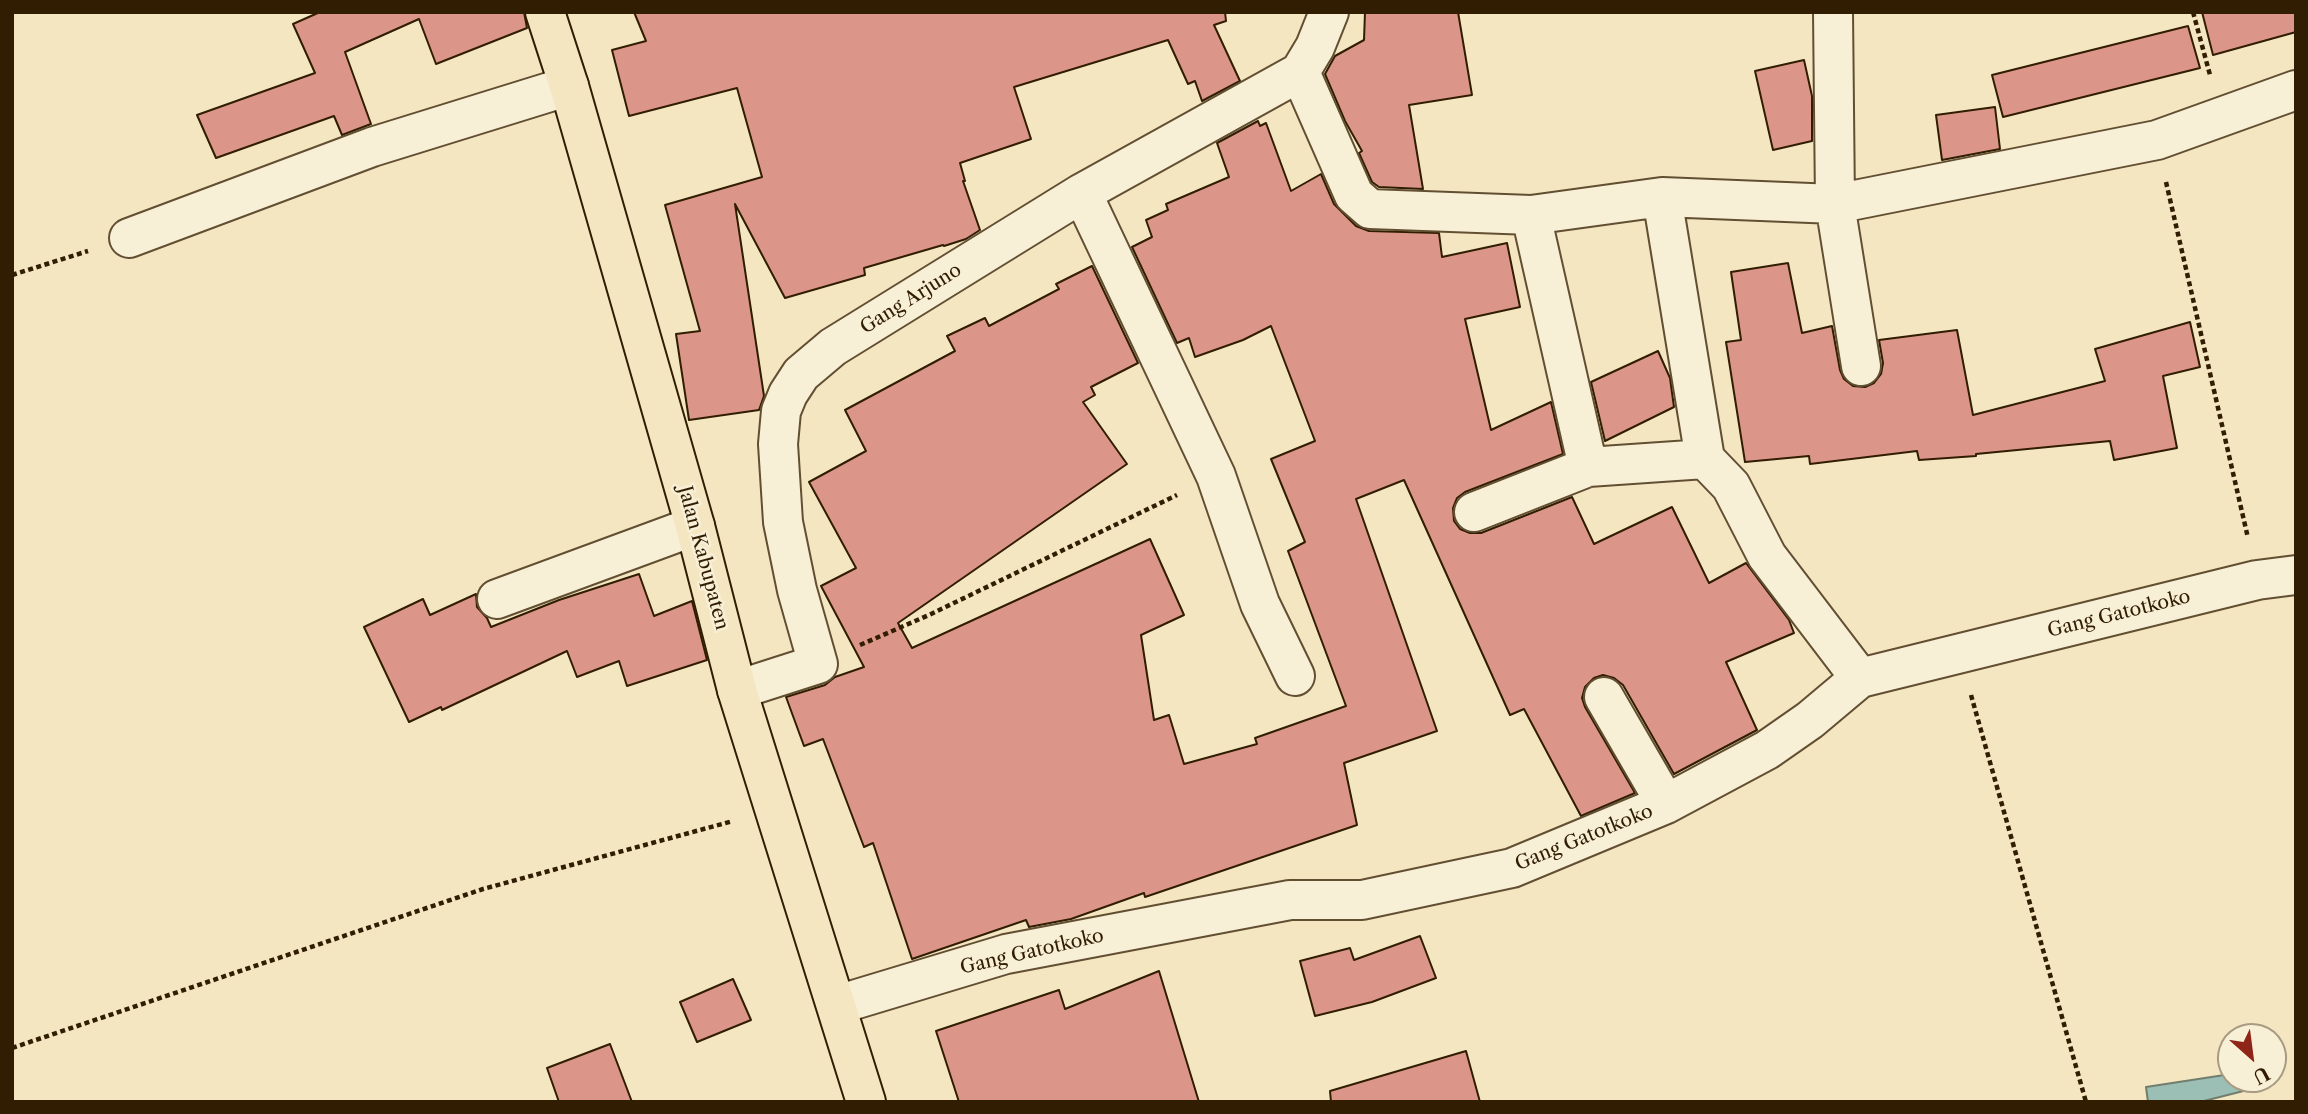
<!DOCTYPE html>
<html>
<head>
<meta charset="utf-8">
<style>
	body { margin:0 }
	#map { position:relative; width:2308px; height:1114px; overflow:hidden; background:#f5e6c2; font-family:"Libre Caslon Text",serif }
	canvas { display:block }
	.frame { position:absolute; inset:0; border:14px solid #311d02; pointer-events:none }
	.north { position:absolute; left:2217px; top:1023px; width:70px; height:70px; box-sizing:border-box; background:#f8efd7; border:2px solid #a89b82; border-radius:50%; rotate:152deg; font-size:19px; font-weight:700; line-height:28px; text-align:center; color:#311d02 }
	.north::after { content:''; display:block; margin:auto; width:24px; height:32px; background:#8f2418; clip-path:polygon(50% 0,100% 100%,50% 72%,0 100%) }
</style>
</head>
<body>
<div id="map">
<canvas width="2308" height="1114"></canvas>
<div class="frame"></div>
<div class="north">U</div>
</div>
<script>
const ctx = document.querySelector('canvas').getContext('2d');
ctx.lineJoin = 'round';
function fill(path, color) {
  ctx.fillStyle = color;
  ctx.fill(path, 'evenodd');
}
function shape(rows) {
  const path = new Path2D();
  for (const r of rows) {
    path.moveTo(r[0], r[1]);
    for (let i = 2; i < r.length; i += 2) path.lineTo(r[i], r[i + 1]);
  }
  return path;
}
function trace(path, color, width, dash) {
  ctx.strokeStyle = color;
  ctx.lineWidth = width;
  ctx.lineCap = dash ? 'butt' : 'round';
  ctx.setLineDash(dash || []);
  ctx.stroke(path);
}
function write(font, color, halo, rows, align = 'center') {
  ctx.font = font + ' "Libre Caslon Text",serif';
  ctx.lineWidth = 5;
  ctx.setLineDash([]);
  ctx.textBaseline = 'middle';
  ctx.strokeStyle = halo;
  ctx.fillStyle = color;
  for (const [text, x, y, turn = 0] of rows) {
    ctx.save();
    ctx.translate(x, y);
    ctx.rotate((+turn || 0) * Math.PI / 180);
    ctx.textAlign = isNaN(turn) ? turn : align;
    if (halo) ctx.strokeText(text, 0, 0);
    ctx.fillText(text, 0, 0);
    ctx.restore();
  }
}
const water = shape([
	[2231,1074,2231,1079,2272,1079,2275,1083,2200,1102,2148,1102,2146,1087,2231,1074]
]);
fill(water, '#9cbfb5');
trace(water, '#717e6d', 2);
const building = shape([
	[320,12,524,12,527,28,436,64,419,19,345,52,371,124,342,135,334,116,216,158,197,115,315,73,293,24,320,12],
	[634,12,1225,12,1226,21,1214,25,1240,81,1202,101,1195,81,1188,84,1168,40,1014,87,1031,139,960,163,965,181,963,181,980,230,966,239,944,246,943,245,864,268,865,275,785,298,735,204,764,396,759,410,689,420,676,334,700,331,665,205,762,177,737,88,629,116,612,50,646,41,634,12],
	[1365,12,1458,12,1472,95,1409,105,1423,189,1379,187,1372,182,1359,153,1362,151,1345,121,1325,74,1335,56,1364,40,1365,12],
	[2202,12,2296,12,2296,32,2213,55,2202,12],
	[2188,26,2200,68,2003,117,1992,75,2188,26],
	[1804,60,1812,96,1812,141,1773,150,1755,71,1804,60],
	[1995,107,2000,149,1942,160,1936,115,1995,107],
	[1258,121,1260,126,1266,123,1291,191,1321,174,1334,204,1356,226,1369,231,1439,233,1442,257,1507,243,1520,307,1465,319,1491,430,1551,402,1563,454,1465,492,1457,498,1453,508,1454,521,1460,529,1470,533,1481,533,1572,497,1594,544,1672,507,1709,583,1746,563,1789,620,1794,633,1726,662,1757,730,1674,774,1623,685,1614,678,1603,675,1594,678,1585,687,1582,698,1585,707,1635,793,1581,816,1524,709,1510,715,1404,480,1356,499,1437,731,1344,763,1357,825,1145,897,1144,893,1071,919,1029,927,1026,920,912,959,873,843,864,847,823,739,804,746,786,697,825,685,835,677,864,667,821,586,856,568,809,482,866,451,845,410,955,351,947,336,985,318,989,326,1059,289,1056,284,1092,266,1138,363,1091,387,1095,395,1083,402,1127,464,898,623,912,648,1150,539,1184,615,1141,635,1154,720,1169,715,1184,764,1257,744,1255,738,1346,706,1288,551,1305,542,1271,459,1315,441,1271,326,1243,340,1195,357,1189,338,1177,343,1132,247,1152,237,1146,220,1168,210,1166,204,1229,177,1217,143,1258,121],
	[1788,263,1802,333,1832,326,1840,370,1844,379,1853,386,1865,387,1874,383,1881,374,1883,363,1879,340,1957,330,1973,415,2105,381,2095,349,2190,322,2200,367,2163,376,2177,448,2114,460,2110,441,1976,454,1976,456,1919,460,1917,451,1810,464,1809,456,1745,462,1726,342,1741,340,1731,272,1788,263],
	[1658,351,1670,378,1674,407,1605,441,1591,382,1658,351],
	[639,574,654,616,692,601,707,660,627,686,619,661,577,677,567,651,442,710,441,707,409,722,364,627,423,599,430,615,476,594,477,607,487,618,491,627,559,600,639,574],
	[1420,936,1436,978,1372,1002,1315,1016,1300,961,1350,948,1354,960,1420,936],
	[1159,971,1199,1102,959,1102,936,1031,1059,990,1065,1009,1159,971],
	[733,979,751,1020,697,1042,680,1002,733,979],
	[610,1044,632,1102,559,1102,547,1068,610,1044],
	[1466,1051,1480,1102,1331,1102,1330,1091,1466,1051]
]);
fill(building, '#dc9689');
trace(building, '#311d02', 2);
const minor = shape([
	[1833,12,1835,204,1861,366],
	[1300,72,1354,195,1370,209,1531,215,1662,197,1835,204,2157,140,2296,90],
	[1082,193,1216,476,1260,604,1295,676],
	[1662,197,1705,459,1731,486,1767,556,1860,678],
	[1531,215,1588,467],
	[129,238,372,147,569,86],
	[1474,512,1588,467,1705,459],
	[497,599,695,526],
	[737,690,818,664,797,590,783,522,778,444,781,411,788,394,801,374,833,347,1082,193,1300,72,1315,47,1329,12],
	[1604,697,1666,804],
	[837,1005,1006,954,1290,900,1362,900,1512,868,1666,804,1767,750,1810,720,1860,678,2257,580,2296,575]
]);
const major = shape([
	[545,12,569,86,695,526,737,690,866,1102]
]);
trace(minor, '#624f32', 42);
trace(major, '#311d02', 42);
trace(shape([
	[2193,12,2210,75],
	[2166,182,2248,538],
	[12,275,88,251],
	[860,645,929,615,1177,495],
	[1971,695,2086,1102],
	[12,1048,483,889,733,821]
]), '#311d02', 4.5, [5, 3.5]);
trace(minor, '#f8efd7', 38);
trace(major, '#f5e6c2', 38);
write('19px', '#311d02', '#f8efd7', [
	["Gang Arjuno",911,299,-32],
	["Jalan Kabupaten",703,558,75],
	["Gang Gatotkoko",2119,614,-14],
	["Gang Gatotkoko",1584,838,-22],
	["Gang Gatotkoko",1032,952,-13]
]);
</script>
</body>
</html>
